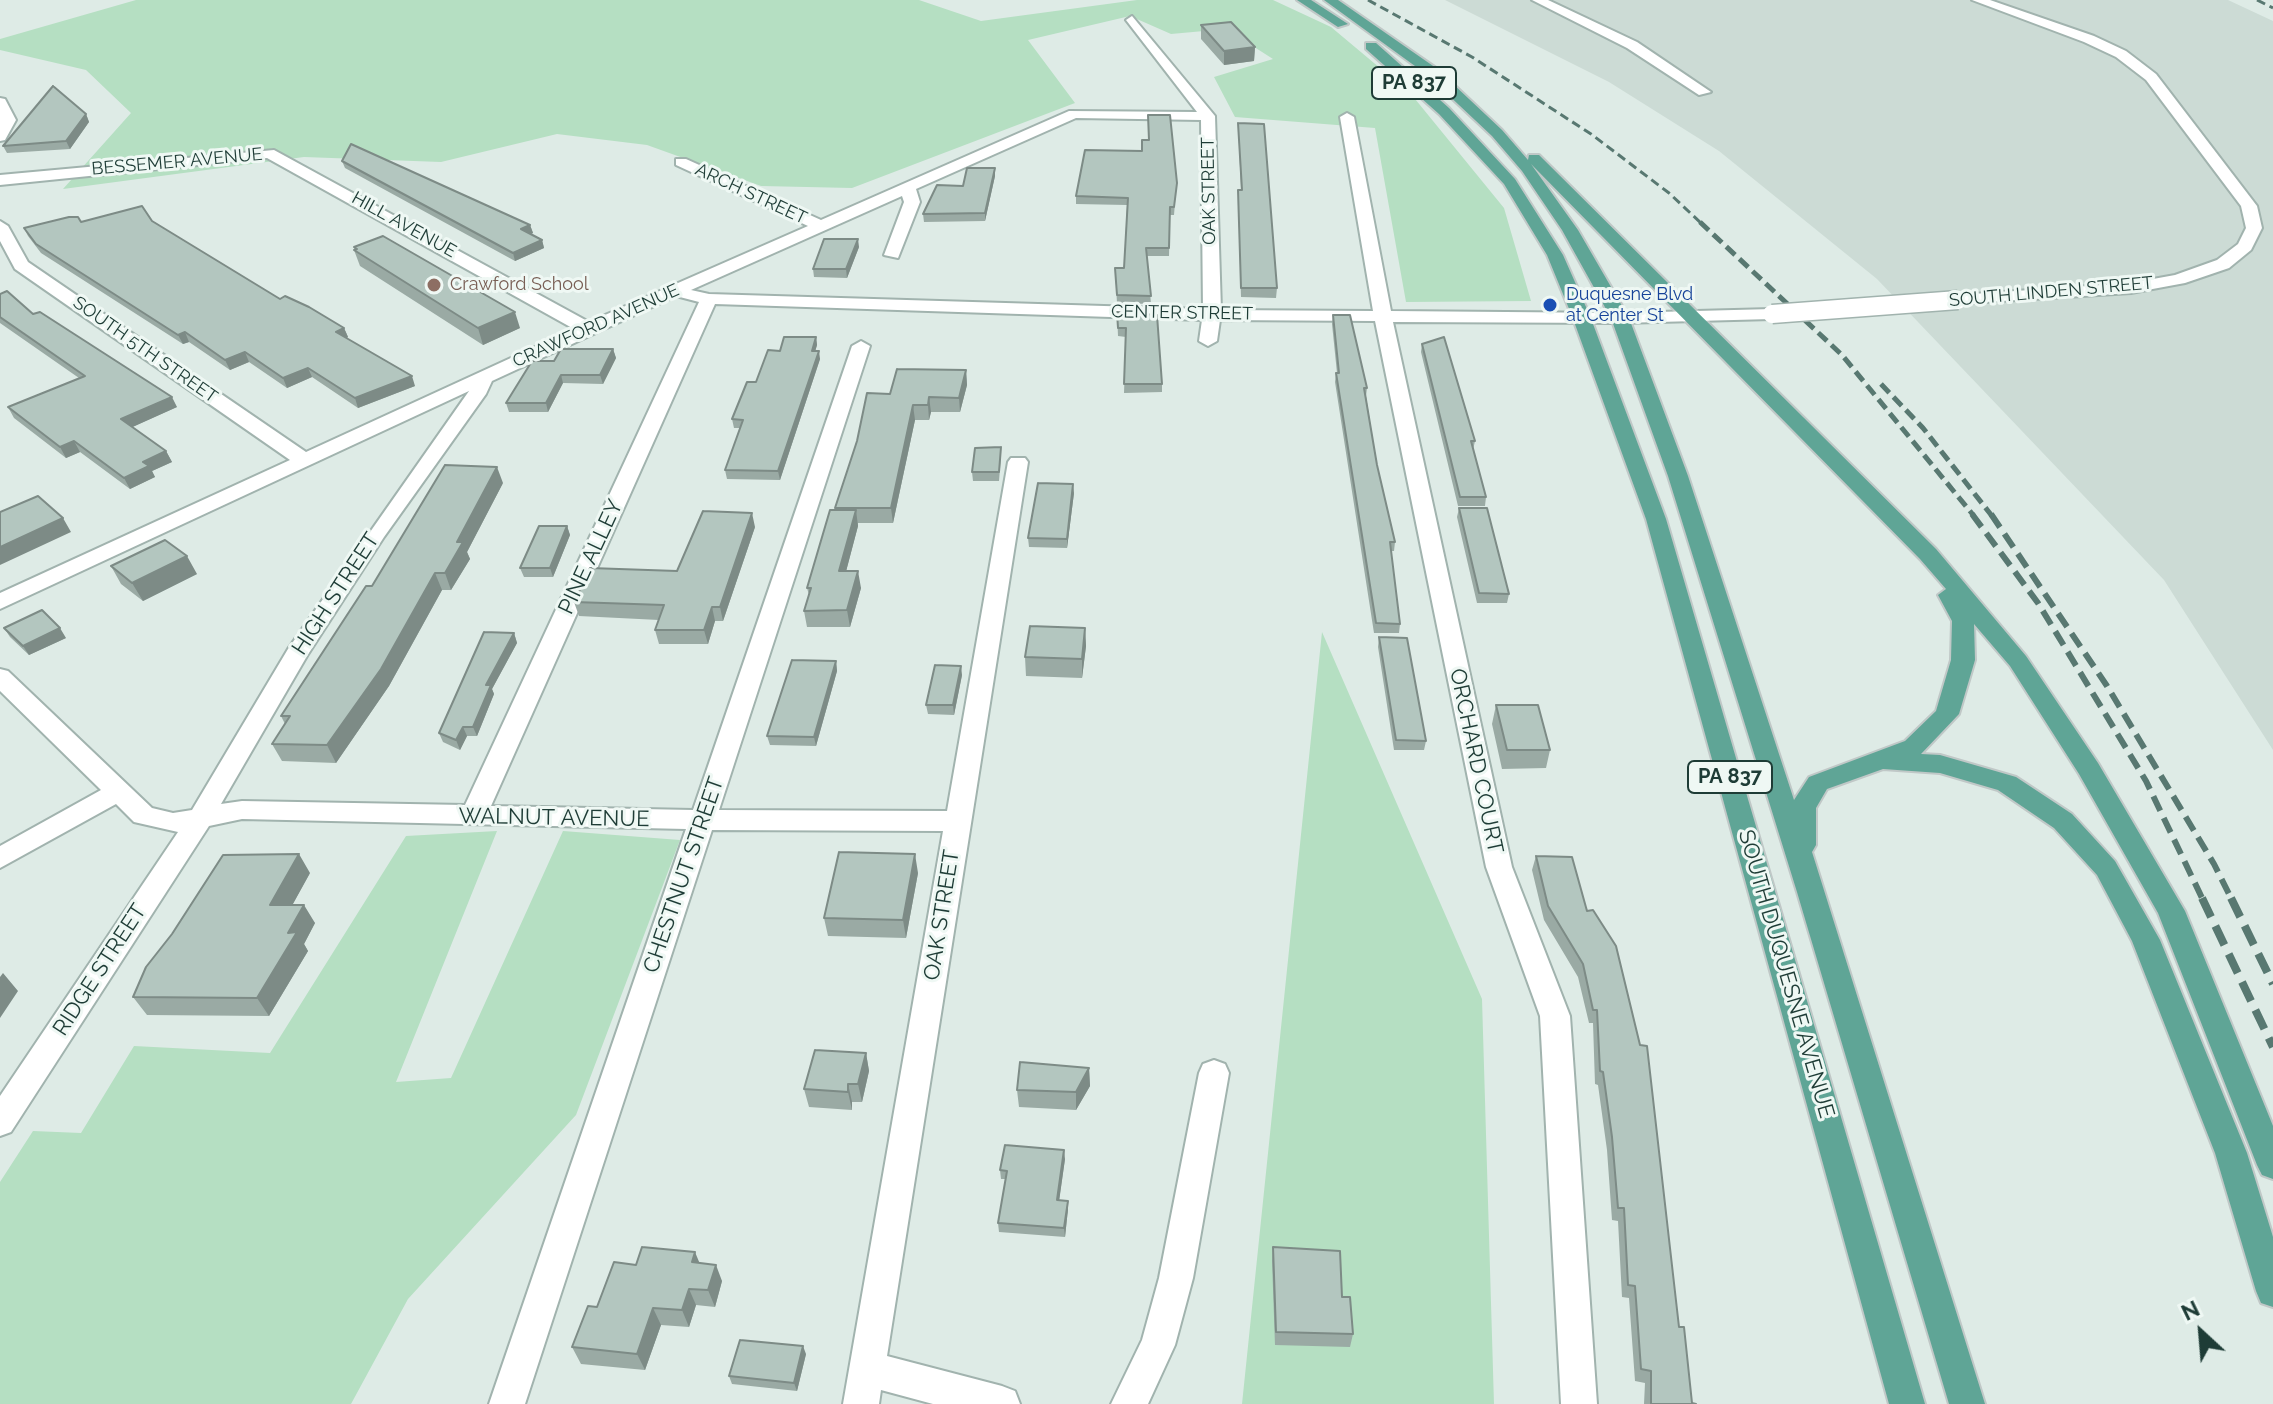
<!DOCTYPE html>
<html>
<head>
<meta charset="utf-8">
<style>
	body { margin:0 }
	#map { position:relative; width:2273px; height:1404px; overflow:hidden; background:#deebe6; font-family:Raleway,sans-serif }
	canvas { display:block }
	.north { position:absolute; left:2161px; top:1292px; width:80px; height:80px; -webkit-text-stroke:6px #eff8f4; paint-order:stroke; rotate:334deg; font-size:22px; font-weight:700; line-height:32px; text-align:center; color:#1e3c36 }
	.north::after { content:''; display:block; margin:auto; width:28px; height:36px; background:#1e3c36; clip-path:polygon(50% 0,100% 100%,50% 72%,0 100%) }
</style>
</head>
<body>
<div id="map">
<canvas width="2273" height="1404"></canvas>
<div class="north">N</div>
</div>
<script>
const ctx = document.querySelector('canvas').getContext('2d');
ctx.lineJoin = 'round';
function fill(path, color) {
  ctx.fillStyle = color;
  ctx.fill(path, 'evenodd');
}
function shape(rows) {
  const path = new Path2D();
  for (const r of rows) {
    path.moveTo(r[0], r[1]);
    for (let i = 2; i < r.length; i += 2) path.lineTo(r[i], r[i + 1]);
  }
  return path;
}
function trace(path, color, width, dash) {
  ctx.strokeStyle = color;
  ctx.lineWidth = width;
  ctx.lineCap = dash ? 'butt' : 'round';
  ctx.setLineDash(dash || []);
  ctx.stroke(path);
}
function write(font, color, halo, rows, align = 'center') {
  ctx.font = font + ' Raleway,sans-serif';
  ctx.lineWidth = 6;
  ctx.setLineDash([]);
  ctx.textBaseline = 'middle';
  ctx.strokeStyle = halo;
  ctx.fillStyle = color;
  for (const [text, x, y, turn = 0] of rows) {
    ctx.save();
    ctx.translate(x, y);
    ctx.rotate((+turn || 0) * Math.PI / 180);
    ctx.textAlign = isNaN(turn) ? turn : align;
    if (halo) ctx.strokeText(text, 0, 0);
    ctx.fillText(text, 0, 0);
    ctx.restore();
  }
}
fill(shape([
	[1445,0,2228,0,2273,21,2273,750,2164,580,1877,279,1719,151,1609,82]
]), '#ccdbd5');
fill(shape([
	[136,0,919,0,981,21,1137,0,1273,0,1331,27,1411,94,1504,208,1531,301,1406,302,1375,128,1235,117,1214,77,1273,59,1226,29,1171,34,1130,16,1028,40,1075,103,852,188,761,186,647,145,557,134,441,162,304,157,63,189,131,113,86,70,0,50,0,39],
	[1322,632,1482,999,1494,1404,1242,1404],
	[497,831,396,1082,451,1078,563,831,680,840,576,1115,408,1299,351,1404,0,1404,0,1182,33,1131,81,1133,134,1046,270,1053,406,836]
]), '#b5dfc2');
const minor = shape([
	[1532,0,1548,0,1637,42,1711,92,1699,95,1627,48,1532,0],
	[1972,0,1990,0,2094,36,2126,51,2156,74,2257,206,2262,228,2251,250,2229,268,2185,283,2131,293,1952,304,1952,296,1958,295,2131,283,2175,275,2217,260,2238,244,2246,228,2241,206,2146,80,2116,57,2084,42,1972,0],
	[1132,16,1215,116,1221,310,1373,311,1340,117,1347,113,1354,117,1391,311,1620,313,1772,309,1781,314,1772,319,1620,323,1393,322,1512,867,1570,1016,1597,1404,1561,1404,1540,1016,1486,867,1375,321,1220,320,1217,341,1208,346,1199,341,1202,320,715,304,491,806,693,810,852,346,861,341,870,346,719,810,947,811,1008,462,1011,458,1025,458,1028,462,887,1356,1002,1386,1015,1391,1020,1404,933,1404,881,1390,879,1404,843,1404,943,831,712,830,525,1404,489,1404,686,829,242,819,209,826,11,1132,0,1136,0,1096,178,832,134,822,116,804,0,868,0,846,101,790,0,691,0,669,8,671,152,808,173,813,192,810,288,649,469,391,0,609,0,593,290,460,15,269,0,241,0,221,8,226,28,262,306,452,574,329,267,158,0,185,0,175,274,150,589,322,808,226,676,165,676,159,686,159,821,220,1069,111,1197,112,1126,20,1132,16],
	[1076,118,1201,120,1203,309,709,294,691,290,902,196,904,202,884,255,898,258,920,202,916,189,1076,118],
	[676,296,699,302,465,805,242,801,221,804,307,656,384,537,486,394,492,381,676,296],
	[0,98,5,99,16,120,5,140,0,141,0,98],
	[1214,1060,1225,1064,1229,1073,1193,1278,1175,1345,1148,1404,1111,1404,1142,1340,1159,1278,1199,1073,1203,1064,1214,1060]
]);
const primary = shape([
	[1297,0,1311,0,1348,24,1338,27,1297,0],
	[1324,0,1338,0,1436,68,1502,130,1528,160,1529,155,1539,155,1936,549,2026,656,2098,763,2185,911,2273,1126,2273,1179,2262,1175,2257,1165,2158,913,2079,774,2010,666,1974,624,1975,660,1959,714,1921,754,1940,755,2016,777,2072,814,2115,861,2160,940,2247,1153,2273,1237,2273,1307,2261,1303,2256,1291,2215,1153,2132,941,2097,875,2054,828,1998,790,1940,773,1883,769,1827,789,1816,808,1816,845,1812,852,1985,1404,1949,1404,1797,892,1668,476,1611,318,1562,230,1522,171,1492,136,1426,74,1324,0],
	[1531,164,1920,559,1946,589,1938,595,1952,621,1951,660,1936,711,1905,741,1809,777,1794,800,1688,476,1629,318,1578,230,1531,164],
	[1366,43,1376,43,1449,108,1515,179,1563,255,1590,316,1666,519,1925,1404,1889,1404,1646,519,1572,316,1547,255,1504,184,1439,114,1366,49,1366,43]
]);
trace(minor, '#a1b3ae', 4);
trace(primary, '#c0c8c7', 4);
fill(minor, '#fff');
fill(primary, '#5fa596');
trace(shape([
	[1368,0,1472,57,1591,134,1669,193,1702,224],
	[2257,0,2273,8]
]), '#587871', 3, [9, 5]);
trace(shape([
	[1700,222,1842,355,1974,516],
	[1881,384,1923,428,1992,516]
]), '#587871', 5, [12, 6]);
trace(shape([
	[1972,514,2038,603,2146,781,2203,900],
	[1991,514,2107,686,2214,864,2232,900]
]), '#587871', 6, [16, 8]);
trace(shape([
	[2202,898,2273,1047],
	[2231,898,2273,984]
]), '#587871', 8, [21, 10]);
const minorBridge = shape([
	[1772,314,1958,300]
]);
trace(minorBridge, '#a1b3ae', 21, []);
trace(minorBridge, '#fff', 18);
fill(shape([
	[1201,25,1255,47,1254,61,1224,65,1201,39],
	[86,114,89,122,70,149,7,153,3,146],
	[1238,123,1277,288,1276,298,1241,297,1238,200,1238,190,1241,190],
	[342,161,530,225,533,233,531,234,542,240,544,248,515,261,345,168],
	[995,176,985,221,924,222,923,214,963,186],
	[1176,190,1174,215,1170,215,1169,256,1147,256,1151,304,1117,303,1115,268,1124,268,1127,205,1076,204,1076,196],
	[152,221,280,299,344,328,348,337,347,338,415,386,358,408,312,377,287,388,249,362,230,370,189,342,183,344,41,253,28,236,24,228,81,222],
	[354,247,520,328,483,345,360,266,354,250,355,250],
	[859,247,847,278,814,277,813,269],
	[0,294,177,407,132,427,166,451,172,462,152,471,155,477,130,489,80,452,66,458,14,418,8,407,79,378,0,323],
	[1117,312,1162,384,1162,392,1124,393,1126,337,1118,336],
	[1333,315,1367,388,1366,396,1377,465,1395,542,1394,551,1391,551,1400,624,1399,633,1374,633,1335,382,1336,373,1337,373,1332,324],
	[816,337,817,345,815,351,820,359,780,480,727,479,725,470,740,428,734,428,732,419,780,351],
	[1422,344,1475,441,1473,450,1486,497,1485,506,1458,506,1421,352],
	[613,349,616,358,603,384,563,383,548,412,509,412,506,403,554,361],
	[966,370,967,385,960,412,931,412,929,420,915,420,893,523,858,523,858,526,846,571,861,588,850,627,807,627,804,611,809,595,807,588,835,510,857,441,890,394],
	[1001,456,999,481,973,481,972,472],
	[503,483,467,552,470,559,451,590,442,590,389,686,336,763,282,761,272,744,285,724,281,716,372,586],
	[1074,493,1067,548,1029,547,1028,538],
	[1459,508,1509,594,1507,603,1477,603,1457,517],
	[567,526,570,535,553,577,524,577,520,568],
	[755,527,723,621,715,621,708,644,659,644,655,630,659,620,579,616,574,602,677,571],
	[111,566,197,574,143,601,121,584],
	[4,628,66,638,29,655,10,637],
	[1085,628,1086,646,1082,678,1026,676,1025,657],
	[514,633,517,643,492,689,494,694,477,736,467,736,460,750,443,742,439,733],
	[1379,637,1426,741,1424,750,1394,750,1378,647],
	[836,661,837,671,816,746,770,745,767,736],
	[962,675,954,715,928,714,926,705],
	[1496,705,1550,750,1546,768,1502,769,1492,724],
	[1536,856,1572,857,1679,1327,1692,1403,1696,1404,1644,1404,1645,1383,1635,1381,1629,1298,1622,1297,1618,1221,1612,1220,1607,1150,1598,1085,1595,1084,1593,1023,1589,1023,1578,977,1544,920,1532,870],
	[310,873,292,905,315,923,304,944,308,951,269,1016,147,1015,133,997],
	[918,873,906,938,828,936,824,918],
	[866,1053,869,1071,862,1102,852,1102,852,1110,809,1107,804,1089],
	[1089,1068,1090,1086,1076,1110,1019,1107,1017,1090],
	[1065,1159,1059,1200,1068,1209,1065,1237,999,1232,998,1223,1006,1179,1001,1179,1000,1170],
	[1273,1247,1342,1297,1353,1334,1350,1347,1275,1345,1272,1261],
	[700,1263,722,1281,715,1307,696,1305,689,1327,661,1325,645,1370,581,1364,572,1347,597,1307,636,1265],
	[806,1354,797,1391,732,1384,729,1376]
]), '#9aaaa4');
fill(shape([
	[1255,47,1254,61,1224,65,1224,51],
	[86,114,89,122,70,149,66,141],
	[995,168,995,176,985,221,985,213],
	[530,225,533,233,523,237,521,229],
	[858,239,859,247,847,278,846,269],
	[542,240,544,248,515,261,513,253],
	[515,312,520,328,483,345,478,328],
	[344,328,348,337,340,341,336,332],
	[185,332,189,342,183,344,178,335],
	[816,337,817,345,813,359,812,351],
	[613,349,616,358,603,384,600,375],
	[819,351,820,359,780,480,778,471],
	[245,352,249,362,230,370,225,360],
	[308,368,312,377,287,388,283,378],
	[966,370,967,385,960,412,959,398],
	[561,375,563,383,548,412,546,403],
	[412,376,415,386,358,408,355,398],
	[172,397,177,407,126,430,121,419],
	[929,397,931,412,929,420,928,405],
	[913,405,915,420,893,523,891,508],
	[74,441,80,452,66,458,60,447],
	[166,451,172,462,152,471,155,477,130,489,124,478,143,462],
	[497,467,503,483,467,552,470,559,451,590,445,573,457,542],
	[1073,484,1074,493,1067,548,1067,539],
	[856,510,858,526,842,587,839,571],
	[752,513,755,527,723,621,720,607],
	[63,518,71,532,0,565,0,547],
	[567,526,570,535,553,577,550,568],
	[187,556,197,574,143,601,132,583],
	[858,571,861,588,850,627,847,610],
	[435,573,442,590,389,686,336,763,327,745],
	[712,607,715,621,708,644,704,630],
	[60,628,66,638,29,655,23,646],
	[1085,628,1086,646,1082,678,1082,659],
	[514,633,517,643,492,689,494,694,477,736,473,727,486,685],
	[836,661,837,671,816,746,814,737],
	[961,666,962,675,954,715,953,705],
	[463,727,467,736,460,750,456,740],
	[299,854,310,873,282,924,270,905],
	[915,854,918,873,906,938,903,920],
	[304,905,315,923,304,944,308,951,269,1016,257,998,288,933],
	[3,973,18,991,0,1018,0,977],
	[866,1053,869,1071,862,1102,858,1084],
	[1089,1068,1090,1086,1076,1110,1076,1092],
	[848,1084,852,1102,852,1110,848,1092],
	[1064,1150,1065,1159,1058,1209,1057,1200],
	[1068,1201,1068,1209,1065,1237,1064,1228],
	[695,1252,702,1269,692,1262],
	[716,1265,722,1281,715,1307,708,1290],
	[689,1289,696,1305,689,1327,682,1310],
	[653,1308,661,1325,645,1370,637,1354],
	[803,1346,806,1354,797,1391,794,1383]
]), '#7d8b86');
const building = shape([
	[1231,22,1255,47,1224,51,1201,25,1231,22],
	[53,86,86,114,66,141,3,146,53,86],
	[1148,115,1170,115,1177,183,1174,207,1170,207,1169,248,1146,248,1151,296,1117,295,1115,268,1124,268,1128,198,1076,196,1085,150,1142,151,1142,140,1149,140,1148,115],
	[1238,123,1264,124,1277,288,1241,288,1238,190,1242,190,1238,123],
	[351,144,530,225,521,229,542,240,513,253,342,161,351,144],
	[967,168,995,168,985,213,923,214,937,185,963,186,967,168],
	[142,206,152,221,280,299,285,296,309,307,344,328,336,332,412,376,355,398,308,368,283,378,245,352,225,360,185,332,178,335,36,244,24,228,69,217,78,217,81,222,142,206],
	[383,236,515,312,478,328,354,250,357,249,354,247,383,236],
	[824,239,858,239,846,269,813,269,824,239],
	[7,291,33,314,40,312,172,397,121,419,166,451,143,462,149,466,124,478,74,441,60,447,8,407,85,376,0,317,0,294,7,291],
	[1117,312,1157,315,1162,384,1124,384,1126,328,1118,328,1117,312],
	[1333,315,1350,315,1367,388,1364,388,1377,465,1395,542,1390,542,1400,624,1376,623,1336,373,1339,373,1333,315],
	[784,337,816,337,812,351,819,351,778,471,725,470,743,420,732,419,747,382,756,382,768,350,780,351,784,337],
	[1444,337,1475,441,1471,441,1486,497,1460,497,1422,344,1444,337],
	[561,349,613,349,600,375,561,375,546,403,506,403,532,361,554,361,561,349],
	[897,369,966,370,959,398,929,397,928,405,913,405,891,508,835,508,857,441,867,393,890,394,897,369],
	[1001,447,999,472,972,472,975,448,1001,447],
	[445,465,497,467,457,542,463,542,445,573,435,573,381,669,327,745,272,744,290,716,281,716,366,586,372,586,445,465],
	[1038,483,1073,484,1067,539,1028,538,1038,483],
	[38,496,63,518,0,547,0,512,38,496],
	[1459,508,1487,508,1509,594,1479,593,1459,508],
	[830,510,856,510,839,571,858,571,847,610,804,611,811,588,807,588,830,510],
	[703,511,752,513,720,607,712,607,704,630,655,630,664,605,574,602,590,568,677,571,703,511],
	[539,526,567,526,550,568,520,568,539,526],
	[165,540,187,556,132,583,111,566,165,540],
	[42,610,60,628,23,646,4,628,42,610],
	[1030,626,1085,628,1082,659,1025,657,1030,626],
	[484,632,514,633,486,685,491,685,473,727,463,727,456,740,439,733,484,632],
	[1379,637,1407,638,1426,741,1396,740,1379,637],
	[792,660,836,661,814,737,767,736,792,660],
	[935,665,961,666,953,705,926,705,935,665],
	[1496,705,1538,705,1550,750,1507,750,1496,705],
	[839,852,915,854,903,920,824,918,839,852],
	[299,854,270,905,304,905,288,933,297,932,257,998,133,997,146,967,172,934,223,855,299,854],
	[1536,856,1572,857,1587,911,1593,910,1616,946,1640,1045,1647,1046,1679,1327,1684,1327,1692,1403,1696,1404,1651,1404,1651,1371,1641,1369,1635,1286,1628,1285,1624,1208,1618,1208,1612,1137,1603,1072,1600,1071,1597,1010,1593,1010,1583,964,1548,906,1536,856],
	[815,1050,866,1053,858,1084,848,1084,848,1092,804,1089,815,1050],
	[1020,1062,1089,1068,1076,1092,1017,1090,1020,1062],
	[1005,1145,1064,1150,1057,1200,1068,1201,1064,1228,998,1223,1007,1171,1000,1170,1005,1145],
	[642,1247,695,1252,692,1262,716,1265,708,1290,689,1289,682,1310,653,1308,637,1354,572,1347,588,1306,597,1307,614,1262,636,1265,642,1247],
	[1273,1247,1340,1251,1342,1297,1350,1297,1353,1334,1276,1332,1273,1247],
	[740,1340,803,1346,794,1383,729,1376,740,1340]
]);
fill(building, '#b3c6bf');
trace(building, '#7d8b86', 2);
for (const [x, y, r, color] of [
	[434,285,8,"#8d6e63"],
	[1550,305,8,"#1a4fb4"]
]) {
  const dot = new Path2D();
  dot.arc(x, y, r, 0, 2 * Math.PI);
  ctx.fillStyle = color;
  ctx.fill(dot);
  trace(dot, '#eff8f4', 3);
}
write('18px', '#1e3c36', '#eff8f4', [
	["BESSEMER AVENUE",177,162,-5],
	["OAK STREET",1209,191,-91],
	["ARCH STREET",751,194,25],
	["HILL AVENUE",404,225,29],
	["SOUTH LINDEN STREET",2051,292,-5],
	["CENTER STREET",1182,313,1],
	["CRAWFORD AVENUE",596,326,-24],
	["SOUTH 5TH STREET",145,350,35]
]);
write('18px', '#785e54', '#eff8f4', [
	["Crawford School",450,285]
], 'left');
write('18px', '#164399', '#eff8f4', [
	["Duquesne Blvd",1566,295],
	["at Center St",1566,316]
], 'left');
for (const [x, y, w] of [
	[1414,83,84],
	[1730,777,84]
]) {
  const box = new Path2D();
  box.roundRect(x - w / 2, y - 16, w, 32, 6);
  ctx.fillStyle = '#eff8f4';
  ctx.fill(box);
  trace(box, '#1e3c36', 2);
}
write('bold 20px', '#1e3c36', null, [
	["PA 837",1414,83],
	["PA 837",1730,777]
]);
write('22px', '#1e3c36', '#eff8f4', [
	["PINE ALLEY",591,557,-65],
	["HIGH STREET",336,594,-57],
	["ORCHARD COURT",1476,761,78],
	["WALNUT AVENUE",554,818,1],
	["CHESTNUT STREET",684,875,-71],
	["OAK STREET",942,915,-81],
	["RIDGE STREET",100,970,-57],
	["SOUTH DUQUESNE AVENUE",1786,974,74]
]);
</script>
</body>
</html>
